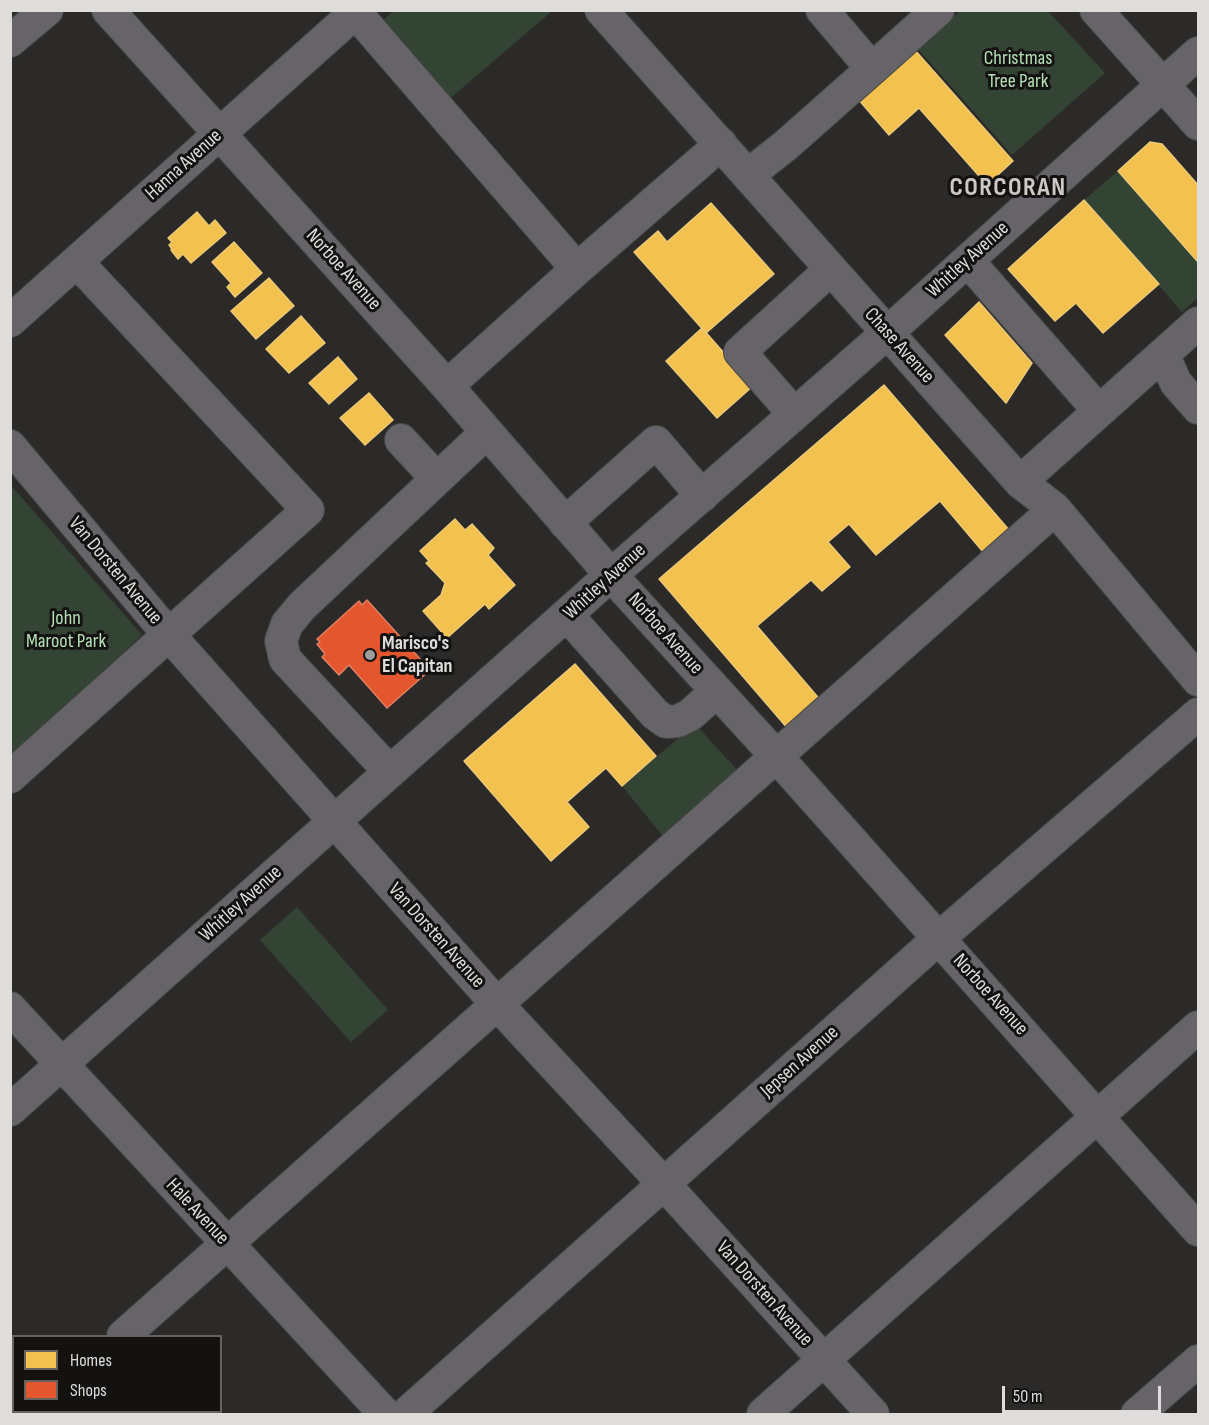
<!DOCTYPE html>
<html>
<head>
<meta charset="utf-8">
<style>
	body { margin:0 }
	#map { position:relative; width:1209px; height:1425px; overflow:hidden; background:#2b2a28; font-family:"Sofia Sans Condensed",sans-serif }
	canvas { display:block }
	.frame { position:absolute; inset:0; border:12px solid #dedddb; pointer-events:none }
	.legend { position:absolute; left:12px; top:1335px; width:210px; height:78px; box-sizing:border-box; background:#131211; border:2px solid #646362; margin:0; padding:8px 10px; list-style:none; font-size:18px; color:#dedddb }
	.legend li { display:flex; align-items:center; gap:12px; height:30px }
	.legend b { width:30px; border:2px solid #646362 }
	.scale { position:absolute; left:1002px; top:1386px; width:159px; height:27px; box-sizing:border-box; border:3px solid #dedddb; border-top:0; padding-left:8px; font-size:18px; line-height:21px; white-space:nowrap; color:#dedddb; -webkit-text-stroke:4px #131211; paint-order:stroke }
</style>
</head>
<body>
<div id="map">
<canvas width="1209" height="1425"></canvas>
<div class="frame"></div>
<ul class="legend">
<li><b style="height:16px;background:#f2c14e"></b>Homes</li>
<li><b style="height:16px;background:#e4572e"></b>Shops</li>
</ul>
<div class="scale">50 m</div>
</div>
<script>
const ctx = document.querySelector('canvas').getContext('2d');
ctx.lineJoin = 'round';
function fill(path, color) {
  ctx.fillStyle = color;
  ctx.fill(path, 'evenodd');
}
function shape(rows) {
  const path = new Path2D();
  for (const r of rows) {
    path.moveTo(r[0], r[1]);
    for (let i = 2; i < r.length; i += 2) path.lineTo(r[i], r[i + 1]);
  }
  return path;
}
function trace(path, color, width, dash) {
  ctx.strokeStyle = color;
  ctx.lineWidth = width;
  ctx.lineCap = dash ? 'butt' : 'round';
  ctx.setLineDash(dash || []);
  ctx.stroke(path);
}
function write(font, color, halo, rows, align = 'center') {
  ctx.font = font + ' "Sofia Sans Condensed",sans-serif';
  ctx.lineWidth = 6;
  ctx.setLineDash([]);
  ctx.textBaseline = 'middle';
  ctx.strokeStyle = halo;
  ctx.fillStyle = color;
  for (const [text, x, y, turn = 0] of rows) {
    ctx.save();
    ctx.translate(x, y);
    ctx.rotate((+turn || 0) * Math.PI / 180);
    ctx.textAlign = isNaN(turn) ? turn : align;
    if (halo) ctx.strokeText(text, 0, 0);
    ctx.fillText(text, 0, 0);
    ctx.restore();
  }
}
fill(shape([
	[394,11,551,10,552,11,447,101,379,23],
	[960,11,1048,11,1105,73,1012,155,917,48],
	[1118,171,1198,262,1198,298,1182,312,1084,200],
	[10,484,142,635,11,757,10,756],
	[695,724,740,773,666,840,622,786],
	[297,907,388,1010,351,1042,260,940]
]), '#344434');
const homes = shape([
	[914,49,1013,161,987,185,919,108,889,135,858,99,914,49],
	[1150,142,1162,144,1198,185,1198,262,1118,171,1150,142],
	[1084,200,1159,284,1103,333,1076,303,1055,321,1008,269,1084,200],
	[711,203,774,274,706,333,634,252,658,231,667,242,711,203],
	[197,212,209,226,215,220,226,233,191,263,183,254,178,259,171,250,172,249,169,245,172,242,168,238,197,212],
	[234,242,262,273,235,297,227,287,231,283,212,262,234,242],
	[269,278,294,306,256,339,231,311,269,278],
	[979,302,1032,363,1006,403,945,335,979,302],
	[301,316,325,343,289,373,266,349,301,316],
	[702,328,753,386,717,418,666,361,702,328],
	[338,357,357,379,329,404,309,383,338,357],
	[884,385,1010,531,984,553,940,501,876,555,849,524,828,542,850,567,822,591,811,580,757,626,822,702,789,730,659,579,884,385],
	[369,393,393,420,365,445,340,418,369,393],
	[455,519,465,530,472,524,494,548,488,555,515,585,489,609,485,604,447,638,423,611,441,595,445,583,426,563,429,561,420,551,455,519],
	[575,664,656,756,622,786,606,768,567,802,589,827,551,861,464,761,575,664]
]);
fill(homes, '#f2c14e');
trace(homes, '#ecc978', 1.5);
const shops = shape([
	[367,600,430,670,387,708,349,665,339,675,322,657,325,654,317,644,320,642,317,639,359,601,362,605,367,600]
]);
fill(shops, '#e4572e');
trace(shops, '#e27f62', 1.5);
const minor = shape([
	[108,10,447,386,611,575,777,757,1198,1230],
	[601,10,1020,482,1055,509,1198,680],
	[822,10,872,69,938,10],
	[1096,10,1198,124],
	[356,13,577,269],
	[10,41,47,10],
	[748,175,785,146,872,69],
	[968,261,1099,411],
	[10,321,358,10],
	[1163,354,1176,383,1198,408],
	[447,386,577,269,721,144],
	[794,414,740,352,831,269],
	[401,440,436,478],
	[10,446,169,635,497,1004,664,1184,873,1414],
	[1020,482,1198,323],
	[565,523,656,442,702,496],
	[567,615,655,714,666,722,678,721,690,715,717,691],
	[390,772,285,659,281,641,287,624,302,606,487,432],
	[10,777,308,510,77,262],
	[10,1008,385,1414],
	[10,1110,611,575,887,333,1198,53],
	[123,1336,1055,509],
	[36,1414,39,1412],
	[406,1414,939,938,1198,714],
	[763,1414,1198,1027],
	[1137,1414,1198,1361]
]);
trace(minor, '#474745', 34);
trace(minor, '#666369', 32);
for (const [x, y, r, color] of [
	[370,655,6,"#9f9e9c"]
]) {
  const dot = new Path2D();
  dot.arc(x, y, r, 0, 2 * Math.PI);
  ctx.fillStyle = color;
  ctx.fill(dot);
  trace(dot, '#131211', 2);
}
write('20px', '#b4e0b6', '#131211', [
	["Christmas",1018,59],
	["Tree Park",1018,82],
	["John",66,619],
	["Maroot Park",66,642]
]);
write('20px', '#dedddb', '#131211', [
	["Hanna Avenue",184,165,-42],
	["Whitley Avenue",968,260,-42],
	["Norboe Avenue",343,270,48],
	["Chase Avenue",899,346,48],
	["Van Dorsten Avenue",115,571,50],
	["Whitley Avenue",605,582,-42],
	["Norboe Avenue",665,634,48],
	["Whitley Avenue",241,904,-42],
	["Van Dorsten Avenue",436,936,48],
	["Norboe Avenue",990,995,48],
	["Jepsen Avenue",800,1062,-42],
	["Hale Avenue",197,1212,47],
	["Van Dorsten Avenue",764,1294,48]
]);
write('bold 20px', '#dedddb', '#131211', [
	["Marisco's",382,644],
	["El Capitan",382,667]
], 'left');
ctx.letterSpacing = '1.5px';
write('bold 26px', '#cbc8c5', '#131211', [
	["CORCORAN",1008,188]
]);
ctx.letterSpacing = '0px';
</script>
</body>
</html>
